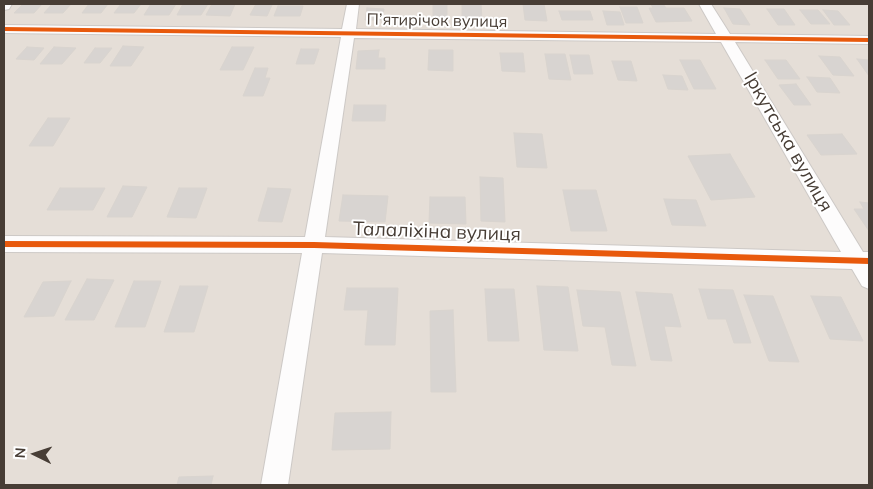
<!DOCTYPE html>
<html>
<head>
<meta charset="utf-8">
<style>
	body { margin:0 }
	#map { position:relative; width:873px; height:489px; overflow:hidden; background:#f0edea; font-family:Mulish,sans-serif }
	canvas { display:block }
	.frame { position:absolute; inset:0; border:5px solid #473d35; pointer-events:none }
	.north { position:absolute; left:10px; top:429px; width:50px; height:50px; -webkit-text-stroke:4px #fff; paint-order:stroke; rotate:274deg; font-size:14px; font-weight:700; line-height:20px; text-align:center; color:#473d35 }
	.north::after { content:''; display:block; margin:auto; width:18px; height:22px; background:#473d35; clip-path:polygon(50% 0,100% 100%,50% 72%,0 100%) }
</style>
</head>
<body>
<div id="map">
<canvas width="873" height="489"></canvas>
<div class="frame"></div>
<div class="north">N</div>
</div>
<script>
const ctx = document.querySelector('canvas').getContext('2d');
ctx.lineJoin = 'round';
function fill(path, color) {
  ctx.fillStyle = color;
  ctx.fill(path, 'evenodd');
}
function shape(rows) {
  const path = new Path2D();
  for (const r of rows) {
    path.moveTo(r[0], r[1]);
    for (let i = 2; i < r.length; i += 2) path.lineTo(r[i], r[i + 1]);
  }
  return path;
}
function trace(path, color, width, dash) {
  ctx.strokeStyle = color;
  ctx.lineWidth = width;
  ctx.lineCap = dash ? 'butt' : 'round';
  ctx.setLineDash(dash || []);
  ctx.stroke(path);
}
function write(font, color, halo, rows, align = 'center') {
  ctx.font = font + ' Mulish,sans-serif';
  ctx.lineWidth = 4;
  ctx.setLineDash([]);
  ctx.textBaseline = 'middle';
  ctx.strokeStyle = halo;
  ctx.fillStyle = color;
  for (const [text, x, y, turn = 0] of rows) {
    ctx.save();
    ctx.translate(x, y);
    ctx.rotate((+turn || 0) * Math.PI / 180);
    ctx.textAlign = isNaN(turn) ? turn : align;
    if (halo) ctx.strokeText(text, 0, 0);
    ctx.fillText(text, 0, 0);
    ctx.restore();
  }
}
fill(shape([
	[4,4,869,4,869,485,4,485]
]), '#e5ded7');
const building = shape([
	[23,4,42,4,34,13,14,13,23,4],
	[52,4,71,4,63,13,44,13,52,4],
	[89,4,108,4,101,13,82,13,89,4],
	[121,4,141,4,134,13,114,13,121,4],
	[151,4,176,4,169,15,144,15,151,4],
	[183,4,208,4,201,15,177,15,183,4],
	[212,4,235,4,230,16,206,15,212,4],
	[256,4,272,5,267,16,250,15,256,4],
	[433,4,447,4,447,19,433,19,433,4],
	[462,4,481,4,482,20,462,20,462,4],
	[523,4,544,4,547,21,525,20,523,4],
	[651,4,663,4,666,8,684,8,692,21,656,22,649,8,653,8,651,4],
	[278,6,303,6,300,16,274,16,278,6],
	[620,7,637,7,643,23,626,23,620,7],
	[367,8,384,9,382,20,365,20,367,8],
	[724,8,740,9,750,25,733,24,724,8],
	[767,9,784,9,795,25,778,25,767,9],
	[800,10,818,10,830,24,811,24,800,10],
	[823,10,838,11,850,25,834,25,823,10],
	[559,11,590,11,593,20,562,20,559,11],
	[603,11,620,12,624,25,607,25,603,11],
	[123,46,144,47,131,66,110,66,123,46],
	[27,47,44,48,34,60,16,59,27,47],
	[54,47,76,48,62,64,40,64,54,47],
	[232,47,254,47,243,70,220,70,232,47],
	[95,48,112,48,100,63,84,63,95,48],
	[301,49,319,49,314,64,296,64,301,49],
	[379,50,378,58,385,58,385,69,356,69,358,51,379,50],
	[429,50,453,50,453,71,428,70,429,50],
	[500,53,523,53,525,72,502,71,500,53],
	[545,54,565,54,571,80,549,79,545,54],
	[570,55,589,55,593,74,574,74,570,55],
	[819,56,840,57,854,76,833,75,819,56],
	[857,59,869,60,869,76,857,59],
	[680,60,700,60,716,89,694,89,680,60],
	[765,60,786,60,800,79,778,79,765,60],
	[612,61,631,61,637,81,618,80,612,61],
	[255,68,268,68,265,78,270,78,263,96,243,96,255,68],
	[663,75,682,76,688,90,668,89,663,75],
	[807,77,830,78,840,93,817,92,807,77],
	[796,84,811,105,794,105,779,85,796,84],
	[354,105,386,105,385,121,352,121,354,105],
	[48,118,70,118,53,146,29,146,48,118],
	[514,133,542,134,547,168,517,167,514,133],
	[842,134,857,154,821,155,807,135,842,134],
	[730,154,755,197,711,200,688,156,730,154],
	[480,177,503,178,505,222,481,221,480,177],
	[123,186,147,187,132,217,107,217,123,186],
	[60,188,105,188,93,210,47,210,60,188],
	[179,188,207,188,196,218,167,217,179,188],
	[268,188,291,189,282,222,258,221,268,188],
	[563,190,596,190,607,231,571,231,563,190],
	[343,195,388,196,385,222,339,221,343,195],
	[430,197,465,197,466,224,429,223,430,197],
	[664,199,696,200,706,226,672,225,664,199],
	[860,202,869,203,869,231,854,209,864,209,860,202],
	[87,279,114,280,94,320,65,320,87,279],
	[71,281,54,316,24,317,43,282,71,281],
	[134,281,161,281,145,327,115,327,134,281],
	[180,286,208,286,194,332,164,332,180,286],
	[537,286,568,287,578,351,544,350,537,286],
	[347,288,398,288,395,345,365,345,368,310,344,310,347,288],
	[485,289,514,289,519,341,488,341,485,289],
	[699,289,733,290,751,343,734,343,726,319,708,319,699,289],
	[577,290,620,292,636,366,612,365,605,327,583,326,577,290],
	[636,292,672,294,681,327,664,326,672,361,651,360,636,292],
	[744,295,773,296,799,362,769,361,744,295],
	[811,296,841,297,863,341,830,339,811,296],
	[453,310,456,392,431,392,430,311,453,310],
	[391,412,390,449,332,450,335,413,391,412],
	[213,476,211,485,177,485,179,477,213,476]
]);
fill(building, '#d8d4d1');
trace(building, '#d9d4cf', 1);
const street = shape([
	[4,4,12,4,9,9,4,10,4,4],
	[347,4,359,4,356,29,716,34,699,4,711,4,730,34,869,36,869,44,735,42,863,252,869,252,869,289,862,286,852,269,322,253,288,485,261,485,302,253,4,252,4,236,305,237,341,37,4,33,4,25,342,29,347,4],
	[354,38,721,42,841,252,325,237,354,38]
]);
trace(street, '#cdc9c6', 2);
fill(street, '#fdfcfc');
fill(shape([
	[4,27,869,38,869,42,4,31,4,27],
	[4,241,314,242,869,258,869,264,314,248,4,247,4,241]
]), '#e8590c');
write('16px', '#473d35', '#fff', [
	["П’ятирічок вулиця",437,21,1]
]);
write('19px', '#473d35', '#fff', [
	["Іркутська вулиця",788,142,60],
	["Талаліхіна вулиця",437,232,2]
]);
</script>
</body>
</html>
